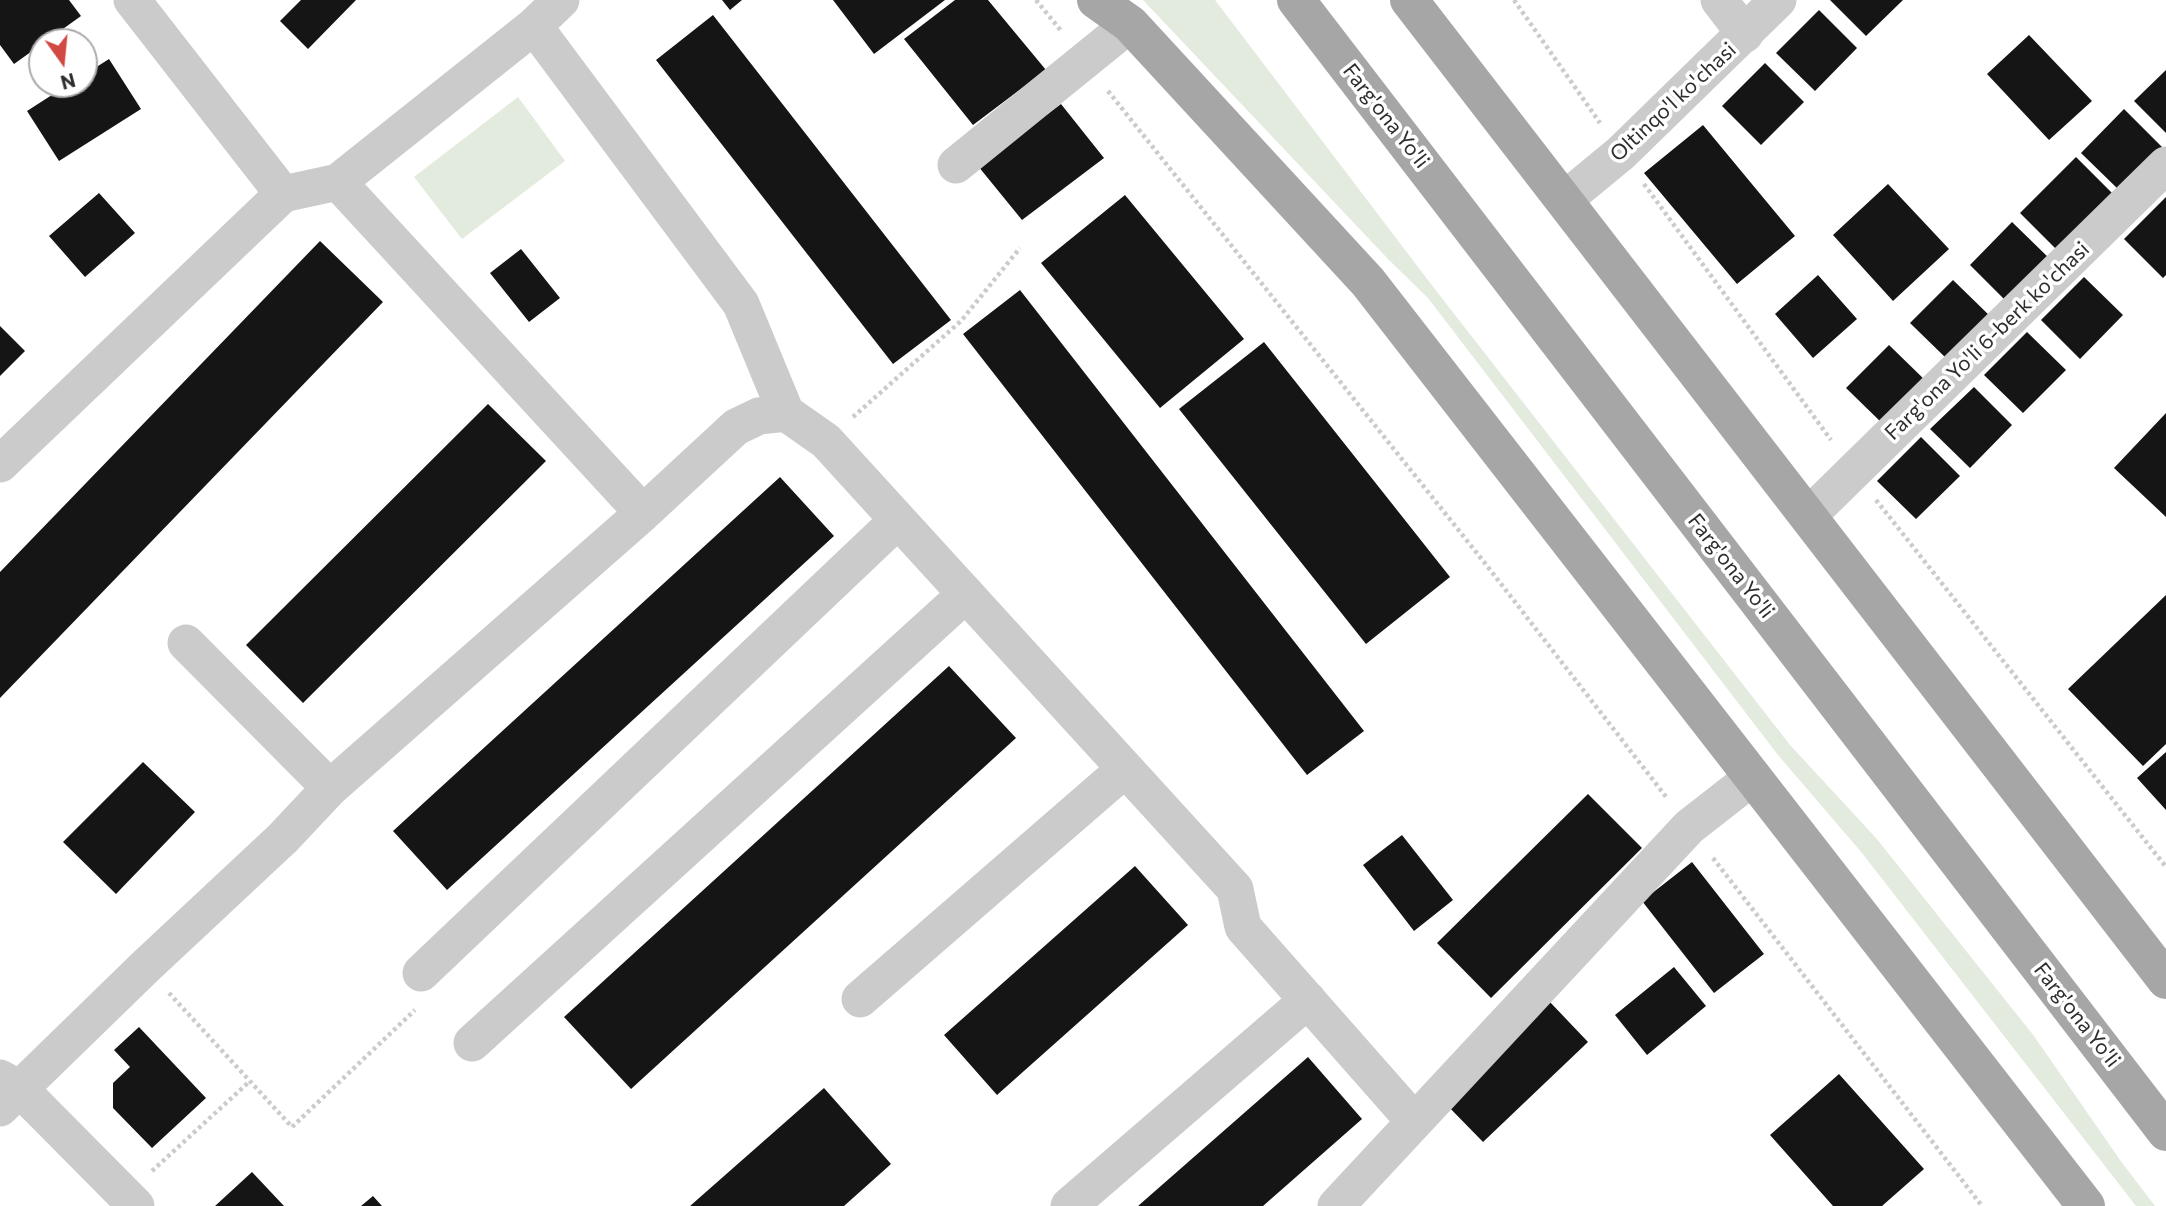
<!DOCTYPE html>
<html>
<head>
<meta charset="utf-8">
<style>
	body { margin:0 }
	#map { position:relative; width:2166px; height:1206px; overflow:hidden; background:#fff; font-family:Commissioner,sans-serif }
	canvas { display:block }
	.north { position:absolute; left:28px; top:28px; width:70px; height:70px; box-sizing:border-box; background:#fff; border:2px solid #ababab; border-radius:50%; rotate:165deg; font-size:19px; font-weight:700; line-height:28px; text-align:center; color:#2e2e2e }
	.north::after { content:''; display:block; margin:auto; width:24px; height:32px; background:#d24944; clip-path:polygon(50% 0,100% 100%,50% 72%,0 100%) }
</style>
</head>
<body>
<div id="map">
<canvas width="2166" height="1206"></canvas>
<div class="north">N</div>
</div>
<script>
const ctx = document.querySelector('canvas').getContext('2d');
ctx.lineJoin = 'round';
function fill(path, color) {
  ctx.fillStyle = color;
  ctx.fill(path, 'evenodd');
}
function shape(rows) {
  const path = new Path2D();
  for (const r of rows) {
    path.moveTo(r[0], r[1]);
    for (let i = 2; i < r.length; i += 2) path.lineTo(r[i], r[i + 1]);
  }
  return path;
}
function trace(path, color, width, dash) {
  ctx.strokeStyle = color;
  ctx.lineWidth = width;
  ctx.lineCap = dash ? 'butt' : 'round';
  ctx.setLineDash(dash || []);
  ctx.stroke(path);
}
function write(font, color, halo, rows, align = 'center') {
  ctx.font = font + ' Commissioner,sans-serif';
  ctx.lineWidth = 7;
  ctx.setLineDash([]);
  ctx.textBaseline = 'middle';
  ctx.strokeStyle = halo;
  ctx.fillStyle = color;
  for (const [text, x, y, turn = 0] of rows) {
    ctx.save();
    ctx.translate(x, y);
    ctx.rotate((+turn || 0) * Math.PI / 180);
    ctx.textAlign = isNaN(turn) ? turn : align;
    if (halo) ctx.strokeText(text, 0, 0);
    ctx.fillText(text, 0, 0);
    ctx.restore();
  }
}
fill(shape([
	[1143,0,1215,0,1434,288,1790,745,1876,838,2034,1036,2120,1160,2155,1206,2136,1206,1862,853,1778,755,1428,298,1388,259],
	[518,97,565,161,462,239,414,177]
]), '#e3eade');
fill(shape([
	[0,0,69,0,81,16,14,64,0,45],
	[301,0,356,0,308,49,280,21],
	[722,0,742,0,730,10],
	[833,0,945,0,874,54],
	[955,0,988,0,1046,70,973,125,904,39],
	[1830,0,1903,0,1866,36],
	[1819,10,1857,48,1815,91,1776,53],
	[713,15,951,320,893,364,656,60],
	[2029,35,2092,101,2049,140,1987,74],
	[109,59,141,109,59,161,27,111,69,84,84,84,84,75],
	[1765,63,1804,102,1761,145,1722,106],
	[2166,70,2166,133,2134,101],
	[1061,104,1104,158,1022,220,978,166],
	[2124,109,2163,148,2120,191,2081,153],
	[1703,125,1795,236,1737,284,1644,173],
	[2076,157,2115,196,2059,252,2020,213],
	[1888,184,1949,249,1893,301,1833,235],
	[99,193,135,233,85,277,49,236],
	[1125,195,1244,339,1160,408,1041,263],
	[2166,197,2166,275,2163,278,2124,239],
	[2012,222,2051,260,2009,304,1970,265],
	[320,241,383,302,0,698,0,572],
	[521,249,560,298,529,322,490,273],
	[1818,275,1857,319,1813,358,1775,314],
	[2084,277,2123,315,2080,359,2041,320],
	[1953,280,1992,318,1949,361,1910,323],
	[1020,290,1364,731,1307,775,963,334],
	[0,326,25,351,0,376],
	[2027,332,2066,370,2023,413,1984,375],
	[1264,342,1450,577,1366,644,1179,409],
	[1889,345,1928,383,1885,426,1846,388],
	[1974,387,2012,425,1970,468,1930,429],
	[488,404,546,461,303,703,246,645],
	[2166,413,2166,517,2114,468],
	[1921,437,1960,476,1916,519,1877,481],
	[780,477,834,536,447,890,393,831],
	[2166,595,2166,744,2143,766,2068,689],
	[949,666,1016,738,631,1089,564,1017],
	[2166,752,2166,810,2137,778],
	[143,762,195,812,116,894,63,842],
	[1588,794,1642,848,1491,998,1437,943],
	[1402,835,1453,900,1414,931,1363,865],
	[1692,862,1764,954,1714,993,1642,901],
	[1135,866,1188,925,997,1095,944,1035],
	[1674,967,1706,1006,1647,1055,1615,1015],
	[1549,1001,1588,1042,1483,1142,1443,1101],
	[139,1027,206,1098,152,1148,113,1108,113,1083,130,1067,114,1050],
	[1308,1057,1362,1119,1263,1206,1138,1206],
	[1839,1074,1924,1169,1882,1206,1833,1206,1770,1135],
	[824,1088,891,1164,844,1206,690,1206],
	[252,1172,284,1206,215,1206],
	[373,1196,382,1206,361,1206]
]), '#151515');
trace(shape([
	[1036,0,1062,32],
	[1514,0,1600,123],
	[1108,91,1484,562,1667,798],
	[1644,184,1831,440],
	[853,417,961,321,1020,248],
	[1876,500,2166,867],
	[1713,858,1982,1206],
	[169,993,292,1127,415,1010],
	[152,1171,249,1082]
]), '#cbcbcb', 4.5, [3.5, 3.5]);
trace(shape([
	[132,0,283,194],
	[1719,0,1745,34],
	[534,26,741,304,786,413],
	[956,165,1130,24],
	[338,182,643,513],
	[1564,200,1621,153,1778,0],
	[0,464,283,194,338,182,534,26,561,0],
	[1808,516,2166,165],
	[186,643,330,788],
	[421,973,898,520],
	[860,999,1124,770],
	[472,1043,966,594],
	[0,1078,19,1088,136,1206],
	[0,1108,145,967,283,838,330,788,643,513,736,427,759,416,786,413,826,441,1235,889,1243,927,1414,1121],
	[1069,1206,1308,1000],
	[1336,1206,1689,827,1753,777]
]), '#cbcbcb', 37);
trace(shape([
	[1096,0,1130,24,1368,282,2086,1206],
	[1296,0,2166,1132],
	[1409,0,2166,980]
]), '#a6a6a6', 38);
write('21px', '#2e2e2e', '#fff', [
	["Oltinqo'l ko'chasi",1673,102,-43],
	["Farg'ona Yo'li",1386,116,52],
	["Farg'ona Yo'li 6-berk ko'chasi",1987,341,-44],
	["Farg'ona Yo'li",1731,566,52],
	["Farg'ona Yo'li",2077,1015,52]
]);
</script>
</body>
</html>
